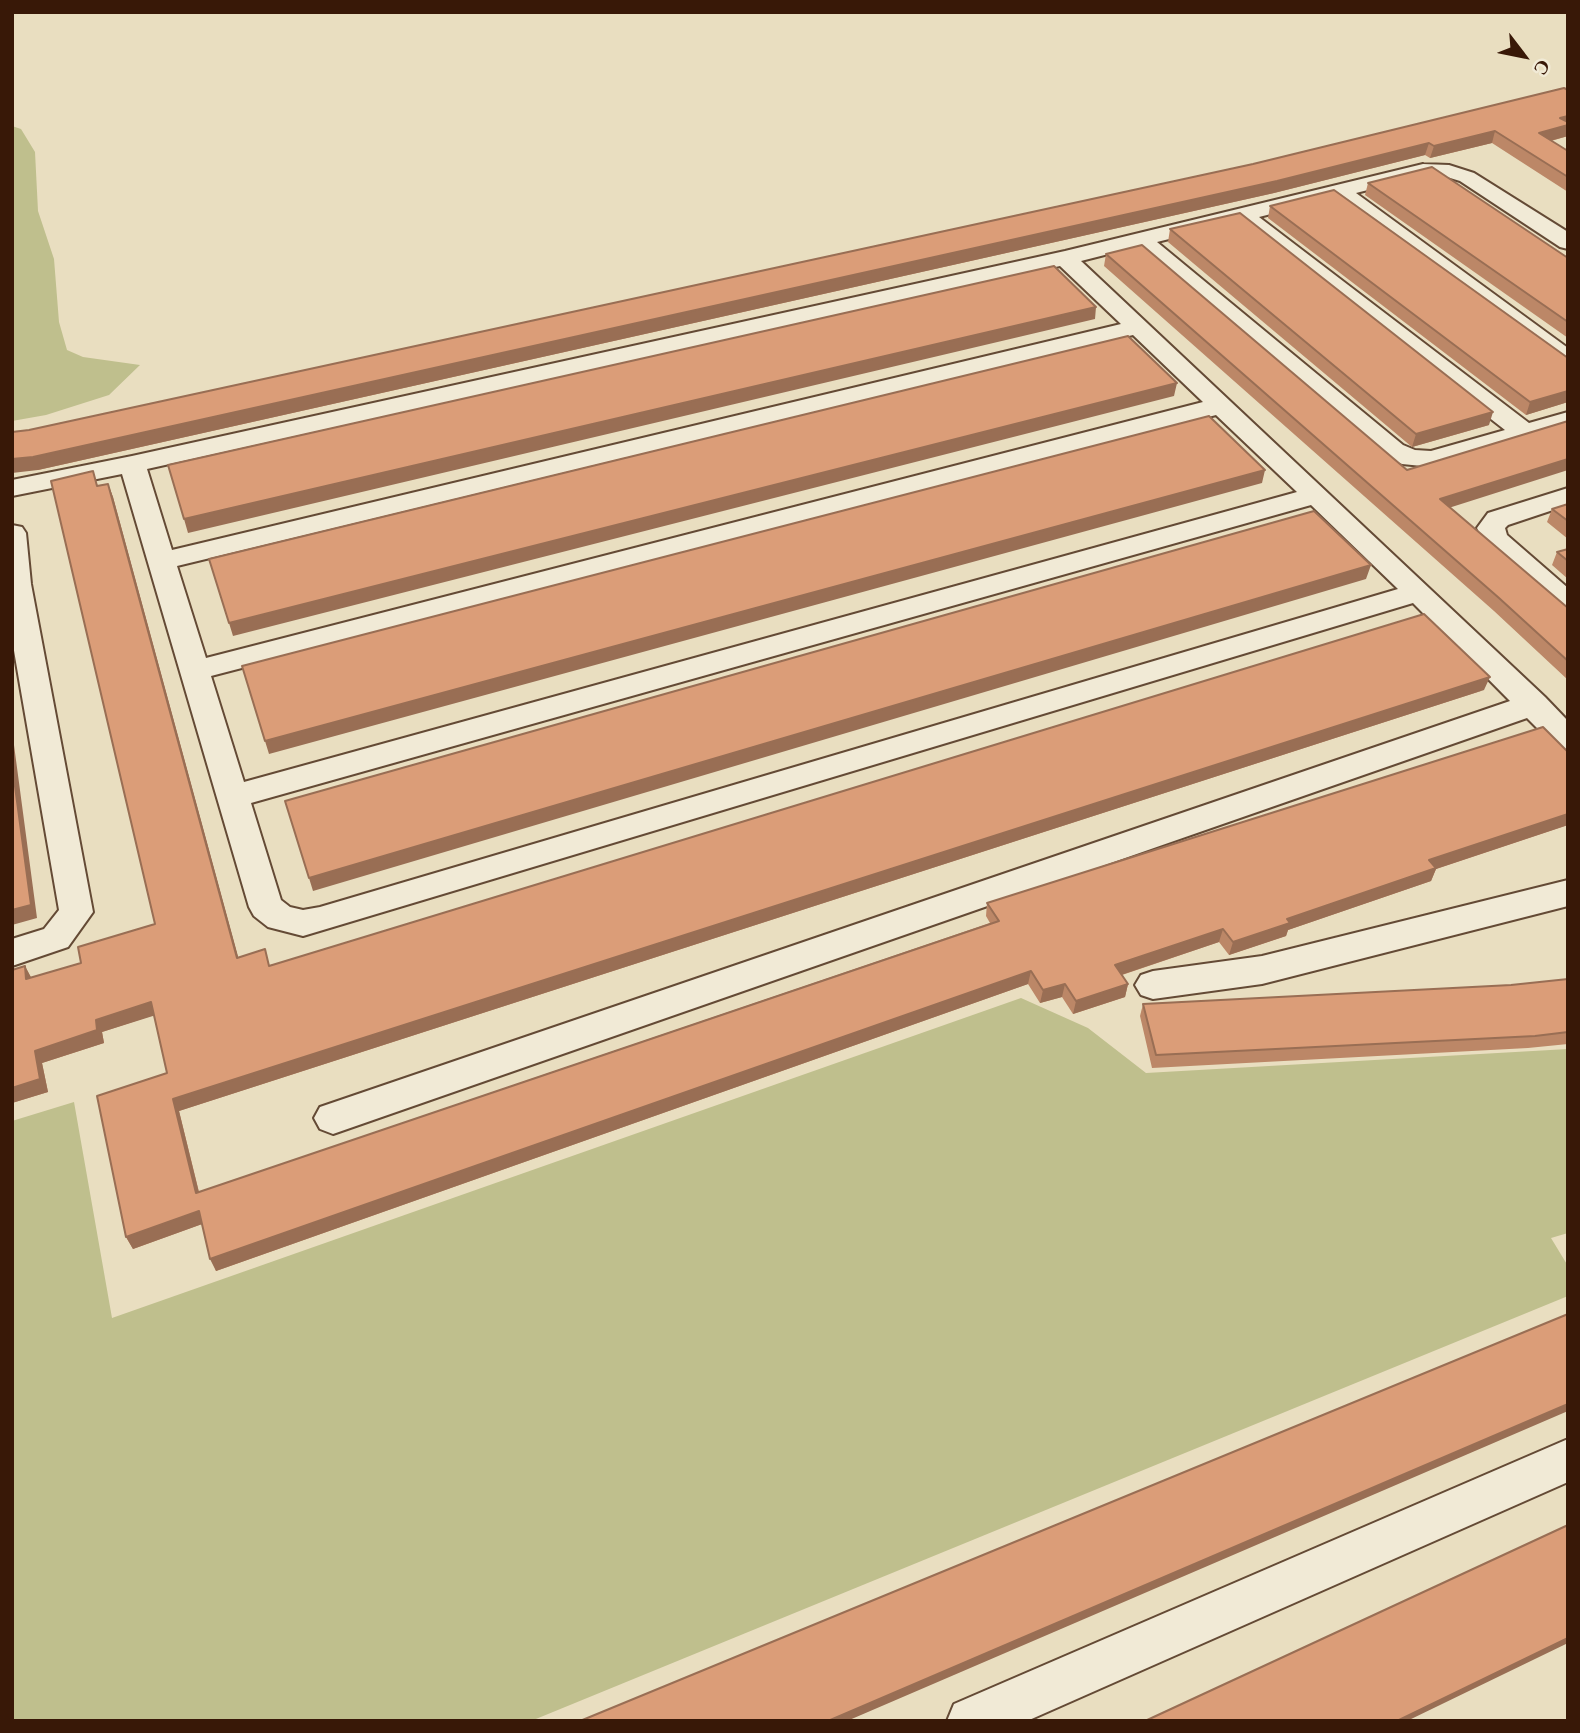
<!DOCTYPE html>
<html>
<head>
<meta charset="utf-8">
<style>
	body { margin:0 }
	#map { position:relative; width:1580px; height:1733px; overflow:hidden; background:#e9dec0; font-family:"EB Garamond",serif }
	canvas { display:block }
	.frame { position:absolute; inset:0; border:14px solid #381807; pointer-events:none }
	.north { position:absolute; left:1489px; top:21px; width:70px; height:70px; -webkit-text-stroke:5px #f1ead6; paint-order:stroke; rotate:122deg; font-size:19px; font-weight:700; line-height:28px; text-align:center; color:#381807 }
	.north::after { content:''; display:block; margin:auto; width:24px; height:32px; background:#381807; clip-path:polygon(50% 0,100% 100%,50% 72%,0 100%) }
</style>
</head>
<body>
<div id="map">
<canvas width="1580" height="1733"></canvas>
<div class="frame"></div>
<div class="north">С</div>
</div>
<script>
const ctx = document.querySelector('canvas').getContext('2d');
ctx.lineJoin = 'round';
function fill(path, color) {
  ctx.fillStyle = color;
  ctx.fill(path, 'evenodd');
}
function shape(rows) {
  const path = new Path2D();
  for (const r of rows) {
    path.moveTo(r[0], r[1]);
    for (let i = 2; i < r.length; i += 2) path.lineTo(r[i], r[i + 1]);
  }
  return path;
}
function trace(path, color, width, dash) {
  ctx.strokeStyle = color;
  ctx.lineWidth = width;
  ctx.lineCap = dash ? 'butt' : 'round';
  ctx.setLineDash(dash || []);
  ctx.stroke(path);
}
fill(shape([
	[12,126,21,129,35,152,38,211,54,259,59,322,67,350,83,357,140,365,109,395,46,415,12,421],
	[1021,998,1088,1028,1146,1073,1568,1049,1568,1233,1551,1238,1568,1266,1568,1296,531,1721,12,1721,12,1121,74,1102,112,1318]
]), '#bfbf8d');
const lane = shape([
	[1423,164,1449,165,1474,173,1568,232,1568,249,1560,247,1460,181,1447,177,1423,176,1356,193,1568,348,1568,367,1559,365,1335,198,1259,217,1529,423,1568,412,1568,428,1432,467,1402,464,1385,457,1136,247,1081,261,1545,697,1568,721,1568,751,1557,748,1527,718,333,1134,320,1129,314,1118,320,1107,1510,701,1413,603,303,936,268,927,254,916,249,907,122,474,12,496,12,480,132,456,1065,251,1423,164],
	[1238,222,1505,430,1431,451,1415,450,1403,445,1157,242,1238,222],
	[1060,266,1121,324,172,550,147,469,1060,266],
	[1133,335,1203,402,206,658,177,566,1133,335],
	[1216,415,1297,492,244,782,211,676,1216,415],
	[1311,505,1398,589,320,907,303,910,290,907,281,900,251,803,1311,505],
	[1568,488,1568,505,1508,525,1505,528,1507,535,1568,588,1568,612,1558,609,1485,545,1477,528,1488,513,1568,488],
	[12,525,22,527,26,533,31,584,93,912,68,947,12,966,12,939,44,929,59,910,12,639,12,525],
	[1568,880,1568,906,1262,984,1153,999,1141,995,1135,985,1141,975,1153,971,1262,956,1568,880],
	[1568,1439,1568,1482,1027,1721,947,1721,954,1704,1568,1439]
]);
trace(lane, '#644a35', 4);
fill(lane, '#f1ead6');
fill(shape([
	[1568,90,1568,136,1551,141,1568,151,1568,192,1492,143,1430,158,1425,155,1274,193,38,470,29,430,1253,164],
	[1368,183,1568,258,1568,338,1365,195],
	[1270,206,1568,358,1568,402,1526,415,1268,218],
	[1170,229,1489,425,1412,447,1168,242],
	[1106,254,1450,507,1568,608,1568,680,1494,611,1104,266],
	[108,484,113,497,238,957,270,965,1484,690,179,1111,199,1192,990,923,986,916,987,903,1568,752,1568,825,1436,869,1431,881,1288,930,1286,936,1229,955,1219,942,1122,975,1128,984,1125,997,1073,1014,1062,997,1040,1003,1028,984,216,1271,202,1224,133,1249,126,1237,167,1073,154,1015,102,1032,104,1043,42,1063,48,1092,12,1103,25,966,31,978,81,963,155,924,98,486],
	[1568,504,1568,539,1547,522,1552,509],
	[1568,549,1568,579,1552,565,1557,552],
	[1568,979,1568,1044,1528,1048,1152,1068,1140,1016,1143,1004,1511,985]
]), '#bc8767');
fill(shape([
	[1568,115,1568,136,1535,145,1539,133,1560,118],
	[1495,131,1492,143,1430,158,1434,146],
	[1429,143,1425,155,1274,193,38,470,12,473,12,459],
	[1096,307,1095,319,188,533,184,519],
	[1177,383,1174,396,233,636,229,623],
	[1568,391,1568,402,1526,415,1530,402],
	[1493,412,1489,425,1412,447,1416,434],
	[1568,459,1568,470,1436,512,1440,499],
	[1265,470,1262,483,269,754,265,741],
	[108,484,113,497,242,971,237,958],
	[1371,565,1366,579,313,891,309,878],
	[1490,677,1484,690,179,1111,202,1205,196,1193,173,1099],
	[12,730,37,918,12,925],
	[1568,814,1568,825,1436,869,1431,881,1288,930,1286,936,1229,955,1233,942,1287,919,1429,860],
	[1223,929,1219,942,1112,978,1115,965],
	[25,966,32,979,26,979],
	[1031,971,1028,984,216,1271,210,1259],
	[1065,984,1062,997,1040,1003,1043,990],
	[1128,984,1125,997,1073,1014,1076,1001],
	[151,1002,156,1015,102,1032,104,1043,42,1063,48,1092,12,1103,12,1088,35,1051,96,1020],
	[199,1211,205,1223,133,1249,126,1237],
	[1568,1404,1568,1411,847,1721,828,1721],
	[1568,1638,1568,1643,1407,1721,1397,1721]
]), '#996e54');
const building = shape([
	[1564,88,1568,90,1568,116,1560,118,1568,122,1568,125,1539,133,1568,151,1568,177,1495,131,1434,146,1429,143,1277,181,33,457,12,459,12,432,29,430,1253,164,1564,88],
	[1432,167,1568,258,1568,322,1368,183,1432,167],
	[1334,190,1568,358,1568,391,1530,402,1270,206,1334,190],
	[1240,213,1493,412,1416,434,1170,229,1240,213],
	[1142,245,1407,470,1568,421,1568,459,1440,499,1568,608,1568,661,1499,598,1106,254,1142,245],
	[1054,266,1096,307,184,519,168,465,1054,266],
	[1128,336,1177,383,229,623,209,559,1128,336],
	[1209,416,1265,470,265,741,242,666,1209,416],
	[93,471,97,486,108,484,237,958,265,949,269,966,1424,614,1490,677,173,1099,196,1193,999,921,987,903,1543,727,1568,752,1568,814,1429,860,1436,868,1287,919,1290,923,1233,942,1223,929,1115,965,1128,984,1076,1001,1065,984,1043,990,1031,971,210,1259,199,1211,126,1237,97,1096,167,1073,151,1002,96,1020,97,1030,35,1051,40,1079,12,1088,12,970,25,966,26,979,81,963,78,947,155,924,51,481,93,471],
	[1568,504,1568,521,1552,509,1568,504],
	[1314,511,1371,565,309,878,285,801,1314,511],
	[1568,549,1568,561,1557,552,1568,549],
	[12,764,31,905,12,910,12,764],
	[1568,979,1568,1032,1535,1036,1156,1055,1143,1004,1511,985,1568,979],
	[1568,1314,1568,1404,828,1721,580,1721,1568,1314],
	[1568,1525,1568,1638,1397,1721,1145,1721,1568,1525]
]);
fill(building, '#db9d78');
trace(building, '#996e54', 2);
</script>
</body>
</html>
